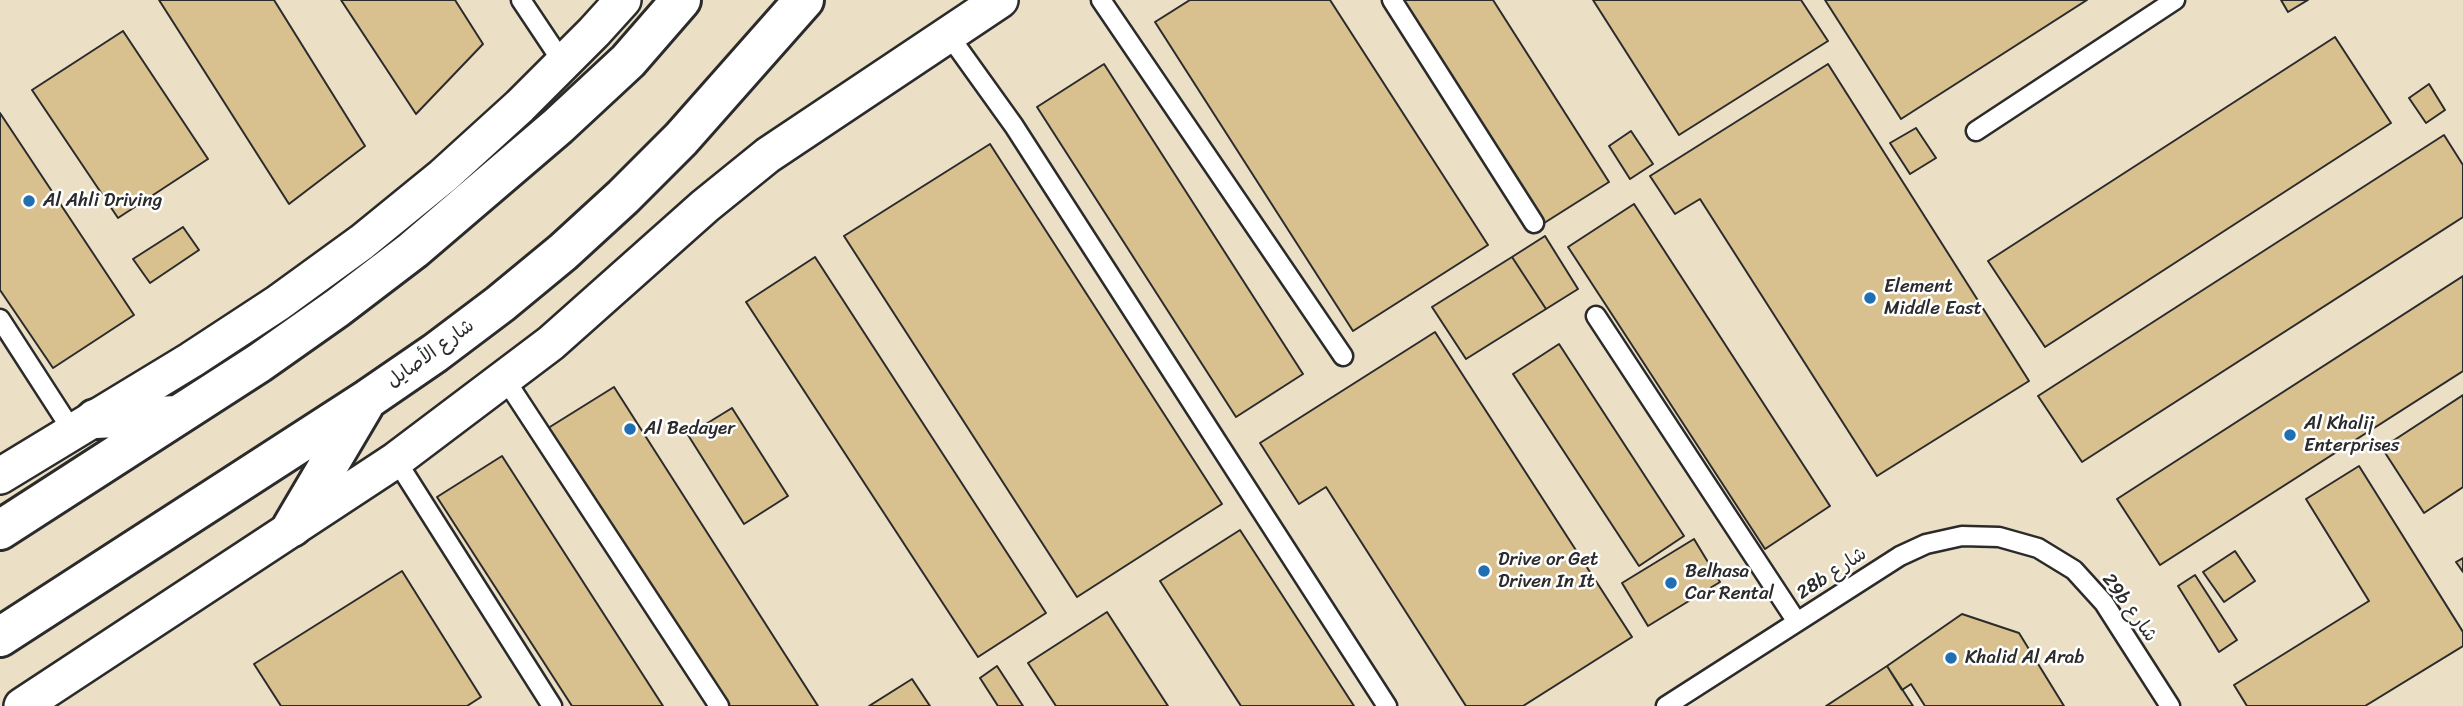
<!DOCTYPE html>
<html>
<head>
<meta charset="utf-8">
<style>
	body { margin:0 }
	canvas { display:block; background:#f3ecdd }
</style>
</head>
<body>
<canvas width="2463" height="706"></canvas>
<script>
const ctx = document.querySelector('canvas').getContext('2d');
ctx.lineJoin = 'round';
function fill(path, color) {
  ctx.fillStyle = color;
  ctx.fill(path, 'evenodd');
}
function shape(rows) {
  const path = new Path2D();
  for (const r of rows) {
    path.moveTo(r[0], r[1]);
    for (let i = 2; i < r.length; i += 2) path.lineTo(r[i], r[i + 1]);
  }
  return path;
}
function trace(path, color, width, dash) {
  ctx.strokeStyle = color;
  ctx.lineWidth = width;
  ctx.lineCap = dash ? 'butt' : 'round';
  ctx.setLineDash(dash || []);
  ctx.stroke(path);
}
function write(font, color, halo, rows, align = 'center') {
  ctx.font = font + ' Sriracha,"Playpen Sans Arabic",sans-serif';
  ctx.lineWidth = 5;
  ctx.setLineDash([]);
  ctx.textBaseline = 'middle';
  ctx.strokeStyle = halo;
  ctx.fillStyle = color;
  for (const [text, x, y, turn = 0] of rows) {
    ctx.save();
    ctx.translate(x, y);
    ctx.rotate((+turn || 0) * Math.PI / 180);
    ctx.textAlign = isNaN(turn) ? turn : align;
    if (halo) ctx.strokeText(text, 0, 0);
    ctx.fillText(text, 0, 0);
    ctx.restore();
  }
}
fill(shape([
	[0,0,2463,0,2463,706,0,706]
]), '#ebdfc6');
const building = shape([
	[159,0,274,0,365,146,289,204,159,0],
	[341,0,455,0,483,44,416,114,341,0],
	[1190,0,1330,0,1488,245,1353,331,1155,22,1190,0],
	[1397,0,1493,0,1609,182,1541,225,1397,0],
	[1593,0,1801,0,1828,41,1679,135,1593,0],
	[1825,0,2087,0,1901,119,1825,0],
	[2281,0,2308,0,2288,12,2281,0],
	[123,31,208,159,118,218,32,90,123,31],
	[2335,37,2391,123,2045,347,1988,261,2335,37],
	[1104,64,1303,374,1236,417,1037,107,1104,64],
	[1828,64,2029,381,1877,476,1700,199,1675,214,1650,176,1828,64],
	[2429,84,2445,110,2426,123,2409,98,2429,84],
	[0,113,134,315,53,368,0,290,0,113],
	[1916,128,1936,158,1910,174,1890,143,1916,128],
	[1631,131,1653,164,1630,179,1609,146,1631,131],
	[2444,135,2463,165,2463,217,2082,462,2038,396,2444,135],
	[990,144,1222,504,1077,597,844,236,990,144],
	[1634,204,1830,506,1765,549,1568,247,1634,204],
	[183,227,199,250,150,283,133,259,183,227],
	[1545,236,1578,289,1546,309,1512,257,1545,236],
	[815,257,1046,613,978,657,746,302,815,257],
	[1512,257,1546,309,1466,359,1432,307,1512,257],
	[2463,276,2463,371,2160,565,2117,499,2463,276],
	[1435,332,1632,637,1523,706,1466,706,1326,487,1299,504,1260,443,1435,332],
	[1559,344,1684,536,1639,566,1513,374,1559,344],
	[614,387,818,706,722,706,545,430,614,387],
	[2463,395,2463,487,2424,513,2382,448,2463,395],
	[732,408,788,496,744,524,688,435,732,408],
	[502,456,663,706,572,706,437,497,502,456],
	[2359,466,2463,632,2463,646,2365,706,2247,706,2234,685,2369,601,2306,499,2359,466],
	[1240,530,1354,706,1241,706,1160,581,1240,530],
	[1694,539,1720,582,1648,626,1622,583,1694,539],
	[2235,551,2255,581,2224,602,2203,572,2235,551],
	[2463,558,2463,572,2456,562,2463,558],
	[402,571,481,697,467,706,281,706,254,664,402,571],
	[2195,575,2237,640,2219,652,2178,586,2195,575],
	[1107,612,1168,706,1056,706,1028,663,1107,612],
	[1962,614,2019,633,2064,706,1925,706,1911,684,1902,690,1887,666,1962,614],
	[997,666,1023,706,998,706,980,678,997,666],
	[1887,666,1913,706,1826,706,1887,666],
	[912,679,930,706,869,706,912,679]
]);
fill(building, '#d8c08f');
trace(building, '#2b2b2b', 2);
const service = shape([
	[521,0,563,63],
	[1101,0,1343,356],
	[1392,0,1534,223],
	[948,34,1014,126,1387,706],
	[1976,131,2175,0],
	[1596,316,1797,622],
	[0,319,73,432],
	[505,379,719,706],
	[396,460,552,706],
	[1666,706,1900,556,1926,544,1962,536,1999,537,2038,548,2074,570,2104,603,2170,706]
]);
const minor = shape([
	[0,476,191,360,278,303,362,242,443,176,520,106,594,32,623,0],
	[22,706,396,460,551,343,705,206,768,155,1000,0]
]);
const secondary = shape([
	[95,419,177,415],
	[292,527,364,405],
	[0,530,259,363,337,308,413,250,558,126,628,61,681,0],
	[0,637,368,399,435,353,500,304,563,252,623,197,681,139,804,0]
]);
trace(service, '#2b2b2b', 23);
trace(minor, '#2b2b2b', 40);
trace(secondary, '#2b2b2b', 44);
trace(service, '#fff', 18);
trace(minor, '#fff', 35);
trace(secondary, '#fff', 38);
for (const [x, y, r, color] of [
	[29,201,7,"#1f6fb2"],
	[1870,298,7,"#1f6fb2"],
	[630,429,7,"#1f6fb2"],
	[2290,435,7,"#1f6fb2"],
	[1484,571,7,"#1f6fb2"],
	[1671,583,7,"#1f6fb2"],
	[1951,658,7,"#1f6fb2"]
]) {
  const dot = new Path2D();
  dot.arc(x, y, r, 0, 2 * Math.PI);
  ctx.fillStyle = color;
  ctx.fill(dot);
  trace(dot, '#fff', 2.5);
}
write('19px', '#2b2b2b', '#fff', [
	["Al Ahli Driving",43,201],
	["Element",1884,287],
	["Middle East",1884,309],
	["Al Khalij",2304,424],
	["Enterprises",2304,446],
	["Al Bedayer",644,429],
	["Drive or Get",1498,560],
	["Driven In It",1498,582],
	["Belhasa",1685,572],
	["Car Rental",1685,594],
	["Khalid Al Arab",1965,658]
], 'left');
write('19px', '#2b2b2b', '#fff', [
	["شارع الأصايل",431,354,-36],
	["28b شارع",1832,574,-33],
	["29b شارع",2129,608,54]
]);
</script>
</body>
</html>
